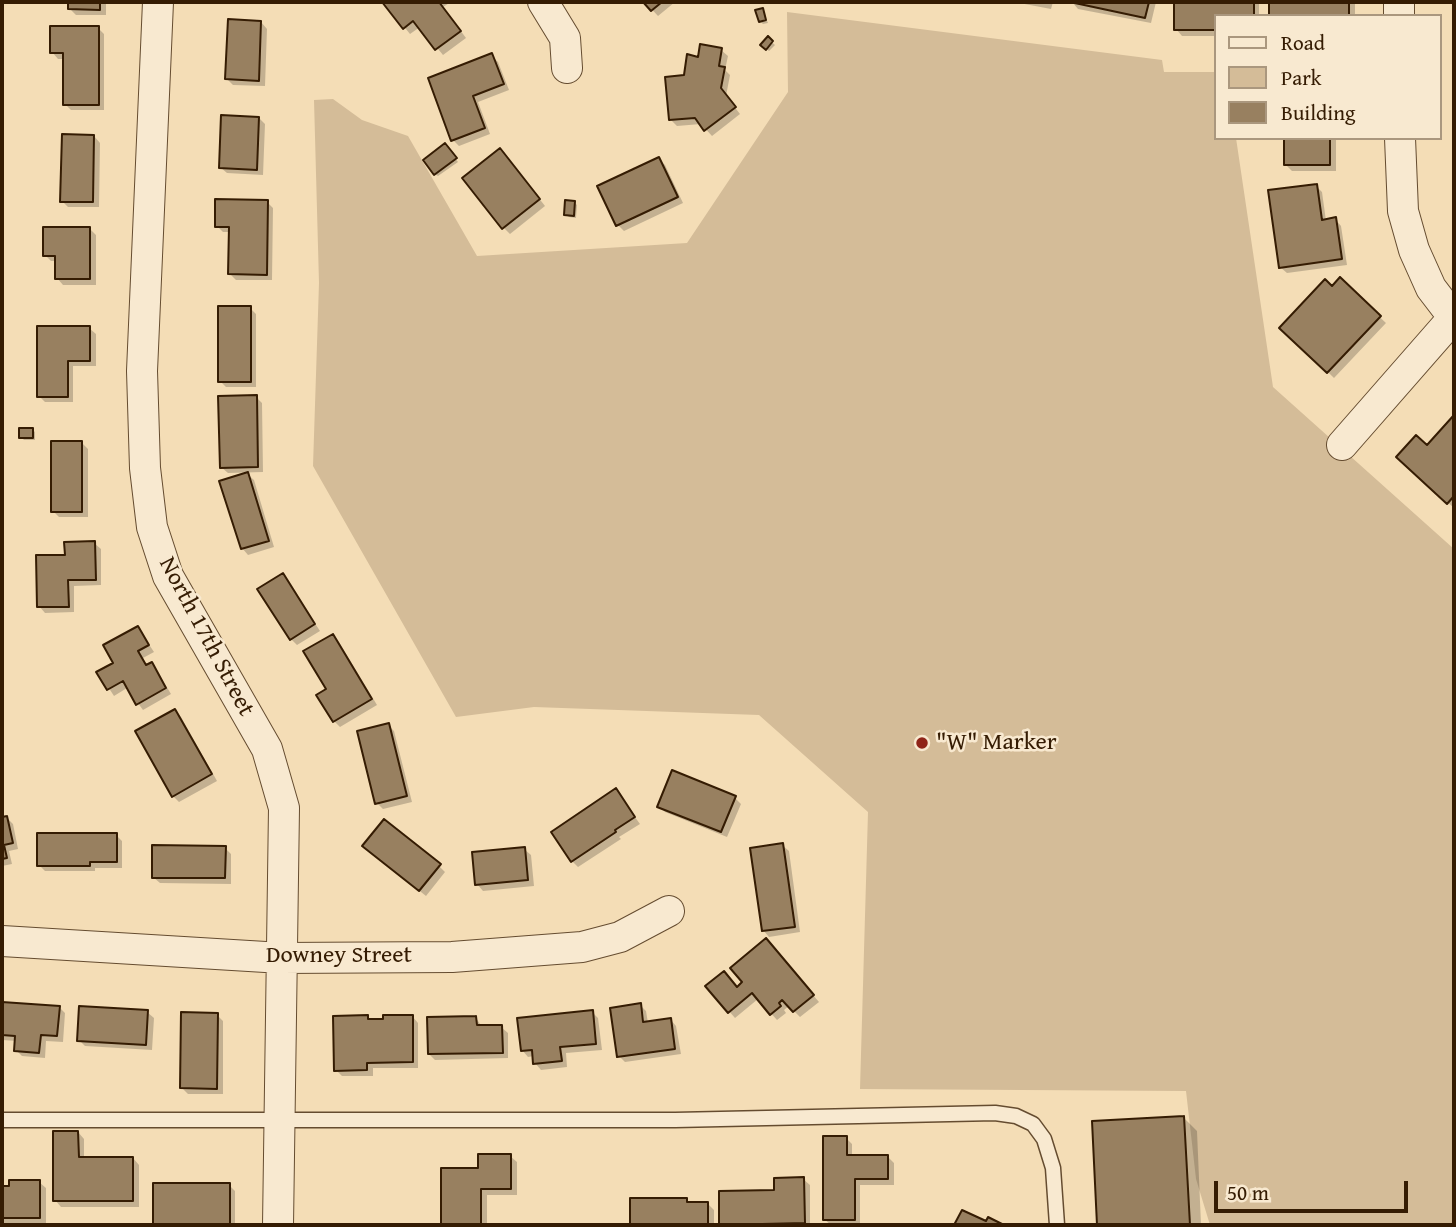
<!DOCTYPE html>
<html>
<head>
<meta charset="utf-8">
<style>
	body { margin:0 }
	#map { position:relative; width:1456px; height:1227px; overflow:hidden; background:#f4ddb6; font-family:"Gentium Book Plus",serif }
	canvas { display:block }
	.frame { position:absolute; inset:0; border:4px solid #351c03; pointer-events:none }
	.legend { position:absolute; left:1214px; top:14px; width:228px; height:126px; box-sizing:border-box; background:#f8e9d0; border:2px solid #aa977e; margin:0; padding:9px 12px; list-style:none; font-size:21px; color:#351c03 }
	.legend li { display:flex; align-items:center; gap:14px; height:35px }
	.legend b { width:35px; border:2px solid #aa977e }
	.scale { position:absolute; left:1214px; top:1181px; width:194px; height:32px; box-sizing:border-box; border:4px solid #351c03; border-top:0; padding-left:9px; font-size:21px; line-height:24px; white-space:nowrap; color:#351c03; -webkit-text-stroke:5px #f8e9d0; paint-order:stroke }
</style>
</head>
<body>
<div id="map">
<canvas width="1456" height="1227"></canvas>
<div class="frame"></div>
<ul class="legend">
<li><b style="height:9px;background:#f8e9d0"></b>Road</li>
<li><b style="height:19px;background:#d4bc98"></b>Park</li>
<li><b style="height:19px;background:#988060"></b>Building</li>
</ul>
<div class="scale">50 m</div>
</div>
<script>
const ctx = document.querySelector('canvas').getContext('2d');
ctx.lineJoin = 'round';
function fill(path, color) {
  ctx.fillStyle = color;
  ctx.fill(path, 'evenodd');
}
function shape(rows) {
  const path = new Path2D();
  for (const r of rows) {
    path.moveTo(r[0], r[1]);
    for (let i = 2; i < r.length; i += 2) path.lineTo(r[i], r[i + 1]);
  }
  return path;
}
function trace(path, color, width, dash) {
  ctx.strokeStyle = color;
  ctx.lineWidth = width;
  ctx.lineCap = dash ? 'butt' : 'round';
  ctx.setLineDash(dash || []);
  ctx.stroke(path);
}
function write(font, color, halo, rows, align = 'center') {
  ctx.font = font + ' "Gentium Book Plus",serif';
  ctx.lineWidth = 5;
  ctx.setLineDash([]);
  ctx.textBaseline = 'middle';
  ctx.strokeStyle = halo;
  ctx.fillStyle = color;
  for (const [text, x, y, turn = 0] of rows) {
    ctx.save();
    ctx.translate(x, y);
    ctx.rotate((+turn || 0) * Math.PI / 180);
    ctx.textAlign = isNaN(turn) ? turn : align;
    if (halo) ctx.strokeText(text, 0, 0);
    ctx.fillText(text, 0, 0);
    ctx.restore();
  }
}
fill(shape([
	[787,12,1162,60,1164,72,1216,72,1216,138,1236,138,1273,387,1454,549,1454,1225,1210,1225,1196,1179,1186,1091,860,1089,868,812,759,715,534,707,456,717,313,466,319,283,314,100,333,99,362,120,408,136,477,256,687,243,788,92]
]), '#d4bc98');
fill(shape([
	[70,2,106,2,106,15,76,15,70,9],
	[241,2,283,2,283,3,242,3],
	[384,2,451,2,443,7,466,38,443,55,420,27,410,34],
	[645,2,675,2,658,16],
	[1014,2,1053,2,1051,9],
	[1072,2,1156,2,1151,23,1078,9],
	[1176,2,1259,2,1259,16,1216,16,1216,36,1182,36,1176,29],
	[1271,2,1355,2,1355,16,1271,16],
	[762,10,768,23,763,24,760,21],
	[261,22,267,29,265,86,233,85,227,79],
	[98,28,104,34,104,110,71,110,65,104,65,59,58,59,52,52],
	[768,39,775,45,769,51,763,45],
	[721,50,728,56,725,70,730,75,726,96,740,114,712,136,701,124,677,126,671,120,685,76],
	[492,56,498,62,509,90,478,102,490,134,459,146,453,140,430,79],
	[259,118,265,124,263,175,227,173,220,167],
	[94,136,100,143,99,207,68,207,62,201],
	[1286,138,1336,138,1336,171,1292,171,1286,165],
	[447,148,458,162,438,176,435,174],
	[506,156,545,206,510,234,504,228],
	[659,159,665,165,683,203,624,231,618,225],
	[1316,186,1322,192,1326,221,1335,219,1341,226,1347,265,1287,273,1280,267],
	[267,202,273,208,272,280,236,280,230,274,231,232,223,232,217,226],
	[574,202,577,205,576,218,569,217,566,214],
	[90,229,96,235,96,285,63,285,57,278,57,261,51,261,45,255],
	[1340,280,1386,323,1334,378,1282,327],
	[250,308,256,314,256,387,226,387,220,381],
	[89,328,96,334,96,366,73,366,73,402,45,402,39,396],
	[256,397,262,403,263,472,228,473,221,467],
	[1454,417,1454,508,1398,457,1427,447],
	[32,429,35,432,35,440,24,440,21,437],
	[81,442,88,449,88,517,59,517,53,511],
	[247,474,254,480,274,547,248,555,242,548],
	[94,543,101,549,101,585,74,586,74,612,45,613,39,606,67,557],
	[283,575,320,631,297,645,291,639],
	[138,628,154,652,143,658,148,667,151,665,157,671,171,694,143,710,127,688,114,696,99,673,115,664],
	[333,636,339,642,377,705,340,727,334,721,328,689],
	[175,711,181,717,217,781,179,802,173,796],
	[388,725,394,731,412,802,383,809,377,803],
	[616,791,640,824,619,837,621,839,578,867,572,861],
	[735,798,741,804,727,837,665,812,659,806],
	[2,814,3,818,7,818,13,824,18,849,9,851,12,864,2,866],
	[116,835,122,841,122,868,95,868,95,871,45,871,39,865],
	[782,845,789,851,800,932,769,937,763,930],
	[225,848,231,854,231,884,160,883,153,877],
	[524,849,531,855,534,886,483,891,477,884],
	[371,852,439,866,445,872,426,896],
	[772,947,819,1002,800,1017,789,1006,784,1010,786,1013,777,1020,758,999,735,1018,707,986,737,989],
	[2,1003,59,1007,65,1013,63,1042,46,1041,45,1058,22,1056,16,1050,17,1041,2,1040],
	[640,1005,646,1011,648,1023,670,1019,676,1026,681,1054,625,1062,619,1056],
	[147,1012,154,1018,152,1050,85,1046,79,1040],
	[592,1012,598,1018,602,1050,566,1053,567,1067,541,1070,535,1063,534,1056,528,1057,522,1050],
	[217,1015,223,1021,223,1094,188,1094,182,1088],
	[412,1016,418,1023,418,1068,373,1068,373,1076,342,1076,336,1070,367,1017,371,1021],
	[476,1018,482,1027,501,1027,508,1033,508,1058,435,1060,429,1054],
	[1184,1118,1197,1131,1201,1225,1099,1225,1094,1122],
	[78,1132,84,1139,84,1158,133,1158,139,1165,139,1207,61,1207,55,1200],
	[846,1138,852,1144,852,1157,888,1157,894,1163,894,1185,860,1185,860,1225,831,1225,824,1219],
	[510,1156,517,1162,517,1195,487,1195,487,1225,445,1225,443,1224],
	[803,1179,810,1185,810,1225,721,1225,721,1192,776,1192],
	[39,1182,46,1188,46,1224,2,1224,2,1188],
	[154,1185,229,1185,235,1191,235,1225,154,1225],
	[632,1200,686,1200,690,1204,708,1204,714,1210,714,1225,632,1225]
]), '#0003');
const building = shape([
	[68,2,100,2,100,10,68,9,68,2],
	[382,2,439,2,461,31,435,50,413,21,403,29,382,2],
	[643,2,662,2,651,11,643,2],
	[1070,2,1149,2,1145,18,1070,2],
	[1174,2,1254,2,1254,16,1216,16,1216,30,1174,30,1174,2],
	[1269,2,1349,2,1349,16,1269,16,1269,2],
	[763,8,766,20,759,22,755,10,763,8],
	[228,19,261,21,259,81,225,79,228,19],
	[50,26,99,26,99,105,63,105,63,53,50,53,50,26],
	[768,36,773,41,766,50,760,45,768,36],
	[700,44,722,48,719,66,725,67,721,88,736,107,704,131,695,118,669,120,665,77,684,75,687,54,698,57,700,44],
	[492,53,504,84,473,96,485,128,451,141,428,78,492,53],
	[221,115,259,117,257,170,219,168,221,115],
	[62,134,94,135,93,202,60,202,62,134],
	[1284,138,1330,138,1330,165,1284,165,1284,138],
	[445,143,457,158,434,175,423,160,445,143],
	[500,148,540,199,502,229,462,178,500,148],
	[659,157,678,197,616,226,597,186,659,157],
	[1317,184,1322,220,1336,217,1342,259,1279,268,1268,190,1317,184],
	[215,199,268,200,267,275,228,274,229,227,215,227,215,199],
	[565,200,575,201,574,216,564,215,565,200],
	[43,227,90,227,90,279,55,279,55,256,43,256,43,227],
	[1340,277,1381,316,1327,373,1279,328,1325,279,1332,286,1340,277],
	[218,306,251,306,251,382,218,382,218,306],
	[37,326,90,326,90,361,68,361,68,397,37,397,37,326],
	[257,395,258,467,220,468,218,396,257,395],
	[1454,415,1454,496,1447,504,1396,457,1416,435,1427,445,1454,415],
	[19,428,33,428,33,438,19,438,19,428],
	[51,441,82,441,82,512,51,512,51,441],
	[248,472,269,541,241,549,219,481,248,472],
	[95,541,96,580,68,580,69,607,37,607,36,555,65,555,64,542,95,541],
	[283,573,315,624,290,640,257,589,283,573],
	[138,626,149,645,138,651,146,665,152,662,166,688,136,705,123,681,107,690,96,672,113,663,103,645,138,626],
	[333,634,372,699,333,722,316,695,326,689,303,651,333,634],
	[175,709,212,774,172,797,135,731,175,709],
	[389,723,407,796,375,804,357,731,389,723],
	[672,770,736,796,721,832,657,807,672,770],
	[616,788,635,817,615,830,616,832,571,862,551,832,616,788],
	[7,816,13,843,4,845,7,858,2,859,2,817,7,816],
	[384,819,441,864,419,891,362,846,384,819],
	[37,833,117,833,117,862,90,862,90,866,37,866,37,833],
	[783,843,795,927,762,931,750,848,783,843],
	[152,845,226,846,225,878,152,878,152,845],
	[525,847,528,880,475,885,472,852,525,847],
	[766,938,814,995,793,1012,782,1000,779,1003,781,1006,770,1015,752,993,728,1013,705,986,724,971,737,987,742,982,730,968,766,938],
	[2,1002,60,1006,57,1036,41,1035,39,1053,14,1051,15,1036,2,1035,2,1002],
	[641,1003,643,1022,671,1018,675,1049,617,1057,610,1008,641,1003],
	[79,1006,148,1010,146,1045,77,1041,79,1006],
	[593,1010,596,1044,560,1047,562,1061,533,1064,532,1050,521,1051,517,1018,593,1010],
	[181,1012,218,1013,217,1089,180,1088,181,1012],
	[368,1015,368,1019,383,1019,383,1015,413,1015,413,1062,367,1063,367,1070,334,1071,333,1016,368,1015],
	[476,1016,477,1025,502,1025,503,1053,428,1054,427,1017,476,1016],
	[1184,1116,1190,1225,1097,1225,1092,1121,1184,1116],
	[53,1131,78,1131,79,1157,133,1157,133,1201,53,1201,53,1131],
	[823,1136,847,1136,847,1155,888,1155,888,1179,855,1179,855,1220,823,1220,823,1136],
	[478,1154,511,1154,511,1189,481,1189,481,1224,441,1224,441,1168,478,1168,478,1154],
	[804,1177,805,1223,719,1225,719,1191,774,1190,774,1178,804,1177],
	[9,1180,40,1180,40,1218,2,1218,2,1186,9,1186,9,1180],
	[153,1183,230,1183,230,1225,153,1225,153,1183],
	[630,1198,687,1198,687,1202,708,1202,708,1225,630,1225,630,1198],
	[962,1210,986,1221,988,1217,1004,1225,954,1225,962,1210]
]);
fill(building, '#988060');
trace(building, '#351c03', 2);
const lane = shape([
	[2,1120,675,1120,995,1113,1016,1116,1033,1124,1044,1139,1053,1168,1057,1225]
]);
const street = shape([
	[158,2,142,371,145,468,152,527,168,576,267,749,284,808,278,1225],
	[543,2,565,38,567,68],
	[1399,2,1399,16],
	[1400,138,1403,211,1414,250,1431,288,1454,318],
	[1342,445,1454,317],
	[2,941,282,958,452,957,582,947,620,937,669,911]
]);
trace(lane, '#654c30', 17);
trace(street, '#654c30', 32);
trace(lane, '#f8e9d0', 14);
trace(street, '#f8e9d0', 30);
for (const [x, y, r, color] of [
	[922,743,7,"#8f2418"]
]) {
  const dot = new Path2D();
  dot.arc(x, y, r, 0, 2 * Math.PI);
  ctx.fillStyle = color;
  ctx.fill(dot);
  trace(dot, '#f8e9d0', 2.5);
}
write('24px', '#351c03', '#f8e9d0', [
	["North 17th Street",206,637,62],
	["Downey Street",339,956]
]);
write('24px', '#351c03', '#f8e9d0', [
	["\"W\" Marker",936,743]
], 'left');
</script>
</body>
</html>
